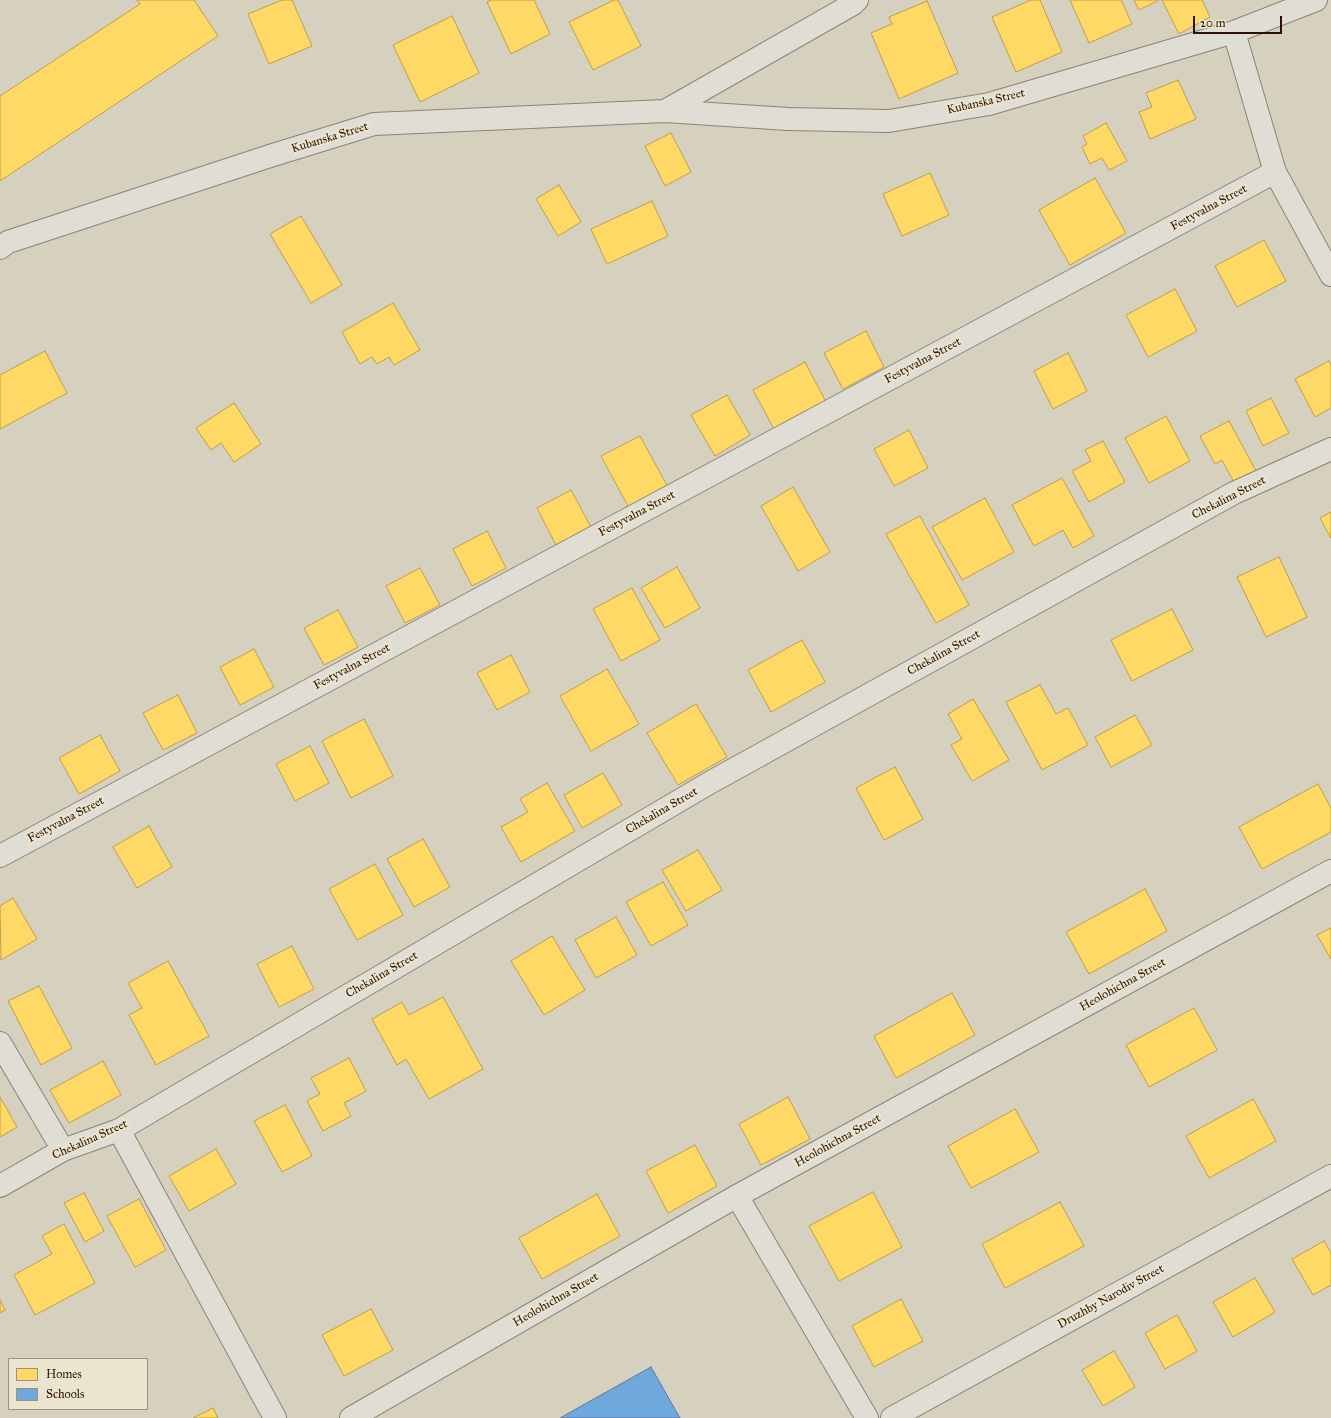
<!DOCTYPE html>
<html>
<head>
<meta charset="utf-8">
<style>
	body { margin:0 }
	#map { position:relative; width:1331px; height:1418px; overflow:hidden; background:#d6d0bf; font-family:"IM FELL Great Primer",serif }
	canvas { display:block }
	.legend { position:absolute; left:8px; top:1358px; width:140px; height:52px; box-sizing:border-box; background:#ebe4cf; border:1px solid #9e907d; margin:0; padding:5px 7px; list-style:none; font-size:12px; color:#2b1203 }
	.legend li { display:flex; align-items:center; gap:8px; height:20px }
	.legend b { width:20px; border:1px solid #9e907d }
	.scale { position:absolute; left:1193px; top:16px; width:89px; height:18px; box-sizing:border-box; border:2px solid #2b1203; border-top:0; padding-left:5px; font-size:12px; line-height:14px; white-space:nowrap; color:#2b1203; -webkit-text-stroke:3px #ebe4cf; paint-order:stroke }
</style>
</head>
<body>
<div id="map">
<canvas width="1331" height="1418"></canvas>
<ul class="legend">
<li><b style="height:11px;background:#ffd966"></b>Homes</li>
<li><b style="height:11px;background:#6fa8dc"></b>Schools</li>
</ul>
<div class="scale">20 m</div>
</div>
<script>
const ctx = document.querySelector('canvas').getContext('2d');
ctx.lineJoin = 'round';
function fill(path, color) {
  ctx.fillStyle = color;
  ctx.fill(path, 'evenodd');
}
function shape(rows) {
  const path = new Path2D();
  for (const r of rows) {
    path.moveTo(r[0], r[1]);
    for (let i = 2; i < r.length; i += 2) path.lineTo(r[i], r[i + 1]);
  }
  return path;
}
function trace(path, color, width, dash) {
  ctx.strokeStyle = color;
  ctx.lineWidth = width;
  ctx.lineCap = dash ? 'butt' : 'round';
  ctx.setLineDash(dash || []);
  ctx.stroke(path);
}
function write(font, color, halo, rows, align = 'center') {
  ctx.font = font + ' "IM FELL Great Primer",serif';
  ctx.lineWidth = 4;
  ctx.setLineDash([]);
  ctx.textBaseline = 'middle';
  ctx.strokeStyle = halo;
  ctx.fillStyle = color;
  for (const [text, x, y, turn = 0] of rows) {
    ctx.save();
    ctx.translate(x, y);
    ctx.rotate((+turn || 0) * Math.PI / 180);
    ctx.textAlign = isNaN(turn) ? turn : align;
    if (halo) ctx.strokeText(text, 0, 0);
    ctx.fillText(text, 0, 0);
    ctx.restore();
  }
}
const homes = shape([
	[137,0,194,0,218,36,0,181,0,96,140,4,137,0],
	[282,0,292,0,312,46,269,64,248,14,282,0],
	[491,0,534,0,550,34,511,54,487,2,491,0],
	[614,0,618,0,641,46,593,70,569,22,614,0],
	[1031,0,1040,0,1062,52,1016,72,992,17,1031,0],
	[1070,0,1121,0,1132,24,1089,43,1070,0],
	[1134,0,1159,0,1139,10,1134,0],
	[1162,0,1202,0,1210,17,1179,34,1162,0],
	[927,1,958,73,899,99,871,33,892,24,889,17,927,1],
	[452,16,479,73,420,102,393,45,452,16],
	[1178,80,1196,119,1150,139,1139,112,1152,107,1146,93,1178,80],
	[1106,123,1127,161,1109,170,1102,158,1090,164,1082,147,1087,144,1083,136,1106,123],
	[671,133,691,172,665,186,645,146,671,133],
	[930,173,949,215,902,236,883,194,930,173],
	[1095,178,1126,233,1070,265,1039,210,1095,178],
	[559,185,581,222,558,236,536,199,559,185],
	[652,201,668,236,607,264,591,229,652,201],
	[301,216,342,285,311,303,270,234,301,216],
	[1264,240,1286,281,1237,307,1215,266,1264,240],
	[1175,289,1197,331,1148,357,1126,315,1175,289],
	[393,303,420,350,394,365,389,357,377,364,372,357,360,364,342,332,393,303],
	[866,331,884,367,843,389,824,353,866,331],
	[45,351,67,393,0,429,0,375,45,351],
	[1068,353,1087,391,1053,409,1034,371,1068,353],
	[1329,361,1331,365,1331,408,1315,417,1295,379,1329,361],
	[805,362,826,402,774,429,753,390,805,362],
	[727,395,750,435,715,456,691,415,727,395],
	[1271,398,1289,433,1263,446,1246,411,1271,398],
	[234,403,261,444,234,462,221,443,211,450,196,428,234,403],
	[1166,416,1190,461,1149,483,1125,438,1166,416],
	[1229,421,1257,473,1235,484,1222,460,1215,464,1200,436,1229,421],
	[909,430,928,468,894,486,874,449,909,430],
	[640,436,668,487,629,508,601,456,640,436],
	[1103,441,1125,482,1089,502,1072,471,1091,461,1085,450,1103,441],
	[1062,478,1094,536,1073,548,1063,530,1034,546,1012,505,1062,478],
	[793,487,830,552,798,571,761,506,793,487],
	[571,490,591,527,556,545,537,508,571,490],
	[985,498,1014,552,962,580,932,527,985,498],
	[1331,512,1331,538,1320,518,1331,512],
	[920,516,969,605,936,623,886,534,920,516],
	[487,531,506,568,472,586,453,549,487,531],
	[1279,557,1307,617,1266,637,1237,577,1279,557],
	[677,567,700,608,665,628,641,588,677,567],
	[420,568,440,605,405,623,386,586,420,568],
	[632,588,660,640,621,661,593,609,632,588],
	[1172,609,1193,650,1132,681,1111,640,1172,609],
	[338,610,358,647,324,665,304,628,338,610],
	[802,640,825,682,771,712,748,670,802,640],
	[254,649,274,687,240,705,220,667,254,649],
	[511,655,530,692,497,710,477,673,511,655],
	[607,669,639,724,591,751,560,696,607,669],
	[1040,685,1056,714,1068,708,1088,745,1042,770,1006,702,1040,685],
	[178,695,197,733,163,750,143,713,178,695],
	[973,699,1009,760,972,781,951,745,962,739,948,714,973,699],
	[696,704,727,757,678,785,647,733,696,704],
	[1135,715,1152,745,1111,767,1095,737,1135,715],
	[364,719,393,776,351,798,322,741,364,719],
	[100,735,120,771,79,794,59,758,100,735],
	[310,746,329,783,295,801,276,764,310,746],
	[895,767,923,819,884,840,856,788,895,767],
	[603,773,622,805,582,828,564,795,603,773],
	[547,783,575,831,521,862,501,827,528,812,520,799,547,783],
	[1318,784,1331,808,1331,832,1262,869,1239,827,1318,784],
	[149,826,172,867,137,888,113,847,149,826],
	[423,839,450,887,414,907,387,859,423,839],
	[698,850,722,890,686,911,662,870,698,850],
	[375,864,403,915,357,940,329,889,375,864],
	[663,882,688,925,651,946,626,902,663,882],
	[1145,889,1167,931,1089,974,1066,932,1145,889],
	[13,898,37,939,1,960,0,906,13,898],
	[616,917,637,955,596,978,575,940,616,917],
	[1331,928,1331,959,1317,935,1331,928],
	[552,936,585,990,544,1015,511,961,552,936],
	[292,946,314,989,279,1007,257,964,292,946],
	[168,961,209,1036,156,1065,129,1015,142,1008,128,983,168,961],
	[39,986,72,1048,41,1065,8,1001,39,986],
	[952,993,975,1035,896,1078,874,1036,952,993],
	[443,997,483,1069,429,1099,406,1059,397,1065,372,1019,402,1002,409,1015,443,997],
	[1194,1008,1217,1050,1149,1087,1126,1045,1194,1008],
	[349,1058,366,1091,344,1103,351,1116,323,1131,307,1101,320,1094,311,1078,349,1058],
	[103,1061,121,1095,69,1123,50,1090,103,1061],
	[0,1097,17,1127,0,1137,0,1097],
	[788,1097,810,1139,761,1165,739,1124,788,1097],
	[1253,1099,1276,1141,1209,1178,1186,1136,1253,1099],
	[285,1105,312,1156,282,1172,254,1121,285,1105],
	[1015,1109,1039,1152,971,1188,948,1146,1015,1109],
	[695,1145,717,1186,668,1213,646,1171,695,1145],
	[216,1149,236,1184,189,1211,169,1176,216,1149],
	[873,1192,902,1247,839,1281,809,1226,873,1192],
	[84,1193,104,1231,85,1242,64,1203,84,1193],
	[597,1194,620,1236,542,1279,519,1238,597,1194],
	[139,1199,166,1250,135,1267,107,1216,139,1199],
	[1060,1202,1084,1246,1005,1288,982,1244,1060,1202],
	[64,1224,95,1283,35,1315,14,1275,52,1254,42,1236,64,1224],
	[1324,1241,1331,1253,1331,1285,1313,1295,1292,1259,1324,1241],
	[1255,1278,1275,1312,1233,1337,1213,1302,1255,1278],
	[901,1299,923,1341,874,1367,852,1326,901,1299],
	[0,1300,5,1310,0,1313,0,1300],
	[371,1309,393,1350,344,1376,322,1335,371,1309],
	[1177,1315,1197,1351,1165,1369,1145,1333,1177,1315],
	[1114,1351,1135,1387,1103,1406,1082,1370,1114,1351],
	[213,1408,218,1418,193,1418,213,1408]
]);
fill(homes, '#ffd966');
trace(homes, '#bf9d48', 1);
const schools = shape([
	[651,1367,680,1418,560,1418,651,1367]
]);
fill(schools, '#6fa8dc');
trace(schools, '#5b7b9b', 1);
const minor = shape([
	[1234,32,1275,172,1331,275],
	[665,111,853,4,857,0],
	[0,248,8,242,273,155,374,124,665,111,788,119,889,121,989,104,1234,32,1316,0],
	[0,856,1275,172],
	[0,1043,63,1150],
	[119,1130,275,1418],
	[0,1186,63,1150,119,1130,711,782,1234,493,1331,449],
	[737,1196,867,1418],
	[351,1418,737,1196,1331,871],
	[892,1418,1331,1176]
]);
trace(minor, '#8a8378', 24);
trace(minor, '#e0ddd4', 22);
write('12px', '#2b1203', '#ebe4cf', [
	["Kubanska Street",986,102,-13],
	["Kubanska Street",330,138,-17],
	["Festyvalna Street",1209,208,-28],
	["Festyvalna Street",923,361,-28],
	["Chekalina Street",1229,498,-27],
	["Festyvalna Street",637,514,-28],
	["Chekalina Street",944,653,-29],
	["Festyvalna Street",352,667,-28],
	["Chekalina Street",662,811,-30],
	["Festyvalna Street",66,820,-28],
	["Chekalina Street",382,975,-30],
	["Heolohichna Street",1123,985,-29],
	["Chekalina Street",90,1140,-24],
	["Heolohichna Street",838,1141,-29],
	["Druzhby Narodiv Street",1111,1297,-29],
	["Heolohichna Street",556,1300,-30]
]);
</script>
</body>
</html>
